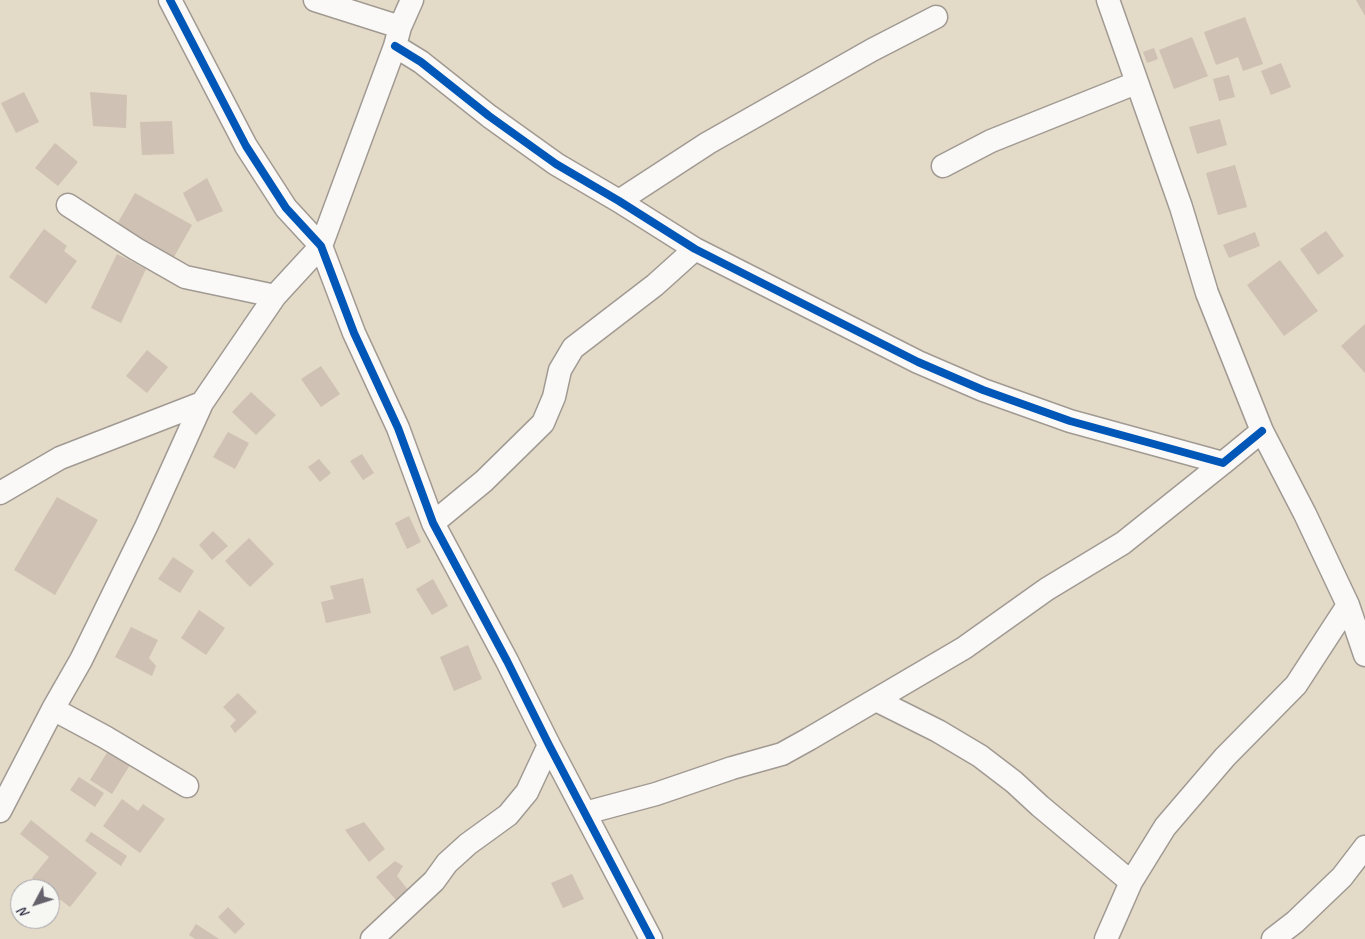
<!DOCTYPE html>
<html>
<head>
<meta charset="utf-8">
<style>
	body { margin:0 }
	#map { position:relative; width:1365px; height:939px; overflow:hidden; background:#e4dac8; font-family:Caveat,sans-serif }
	canvas { display:block }
	.north { position:absolute; left:10px; top:879px; width:50px; height:50px; box-sizing:border-box; background:#f6f6f2; border:1px solid #a1a1a9; border-radius:50%; rotate:230deg; font-size:14px; font-weight:700; line-height:20px; text-align:center; color:#22223b }
	.north::after { content:''; display:block; margin:auto; width:18px; height:22px; background:#66626c; clip-path:polygon(50% 0,100% 100%,50% 72%,0 100%) }
</style>
</head>
<body>
<div id="map">
<canvas width="1365" height="939"></canvas>
<div class="north">N</div>
</div>
<script>
const ctx = document.querySelector('canvas').getContext('2d');
ctx.lineJoin = 'round';
function fill(path, color) {
  ctx.fillStyle = color;
  ctx.fill(path, 'evenodd');
}
function shape(rows) {
  const path = new Path2D();
  for (const r of rows) {
    path.moveTo(r[0], r[1]);
    for (let i = 2; i < r.length; i += 2) path.lineTo(r[i], r[i + 1]);
  }
  return path;
}
function trace(path, color, width, dash) {
  ctx.strokeStyle = color;
  ctx.lineWidth = width;
  ctx.lineCap = dash ? 'butt' : 'round';
  ctx.setLineDash(dash || []);
  ctx.stroke(path);
}
fill(shape([
	[1356,0,1365,0,1365,16],
	[1245,17,1263,64,1243,71,1238,57,1216,65,1204,32],
	[1192,37,1208,76,1174,89,1159,50],
	[1154,48,1158,59,1147,63,1143,52],
	[1281,63,1291,87,1271,95,1261,71],
	[1229,75,1235,97,1219,101,1213,79],
	[24,92,39,122,16,133,1,103],
	[90,92,127,95,126,128,93,126],
	[1220,119,1227,145,1197,154,1189,127],
	[172,121,174,154,142,155,140,122],
	[55,143,78,162,58,186,35,168],
	[1235,165,1247,207,1218,215,1206,173],
	[207,178,223,211,197,222,183,193],
	[135,193,192,225,170,264,113,231],
	[44,229,67,246,64,251,77,261,46,304,9,277],
	[1326,231,1344,256,1318,275,1300,249],
	[1255,232,1260,246,1229,258,1223,245],
	[117,254,146,269,121,323,91,308],
	[1280,260,1318,311,1284,336,1247,285],
	[1365,324,1365,373,1341,346],
	[147,350,168,367,147,393,126,376],
	[321,366,340,394,321,407,301,379],
	[251,392,276,415,256,435,232,412],
	[228,432,249,443,235,469,213,457],
	[362,454,374,473,363,480,350,461],
	[319,459,331,473,320,482,308,467],
	[57,497,98,520,55,595,14,570],
	[409,516,421,542,407,549,395,523],
	[213,531,228,546,212,560,199,545],
	[249,538,274,564,250,587,225,561],
	[173,557,194,571,180,593,158,579],
	[363,578,371,613,326,623,321,602,334,599,330,586],
	[433,579,448,606,432,615,416,589],
	[199,610,225,628,206,655,181,638],
	[131,627,158,640,149,658,156,666,152,676,115,657],
	[468,645,482,679,454,691,440,657],
	[238,693,257,712,235,733,230,726,236,720,223,707],
	[108,751,130,765,112,794,90,780],
	[79,777,104,793,95,807,70,790],
	[122,799,138,811,143,804,165,819,140,853,103,826],
	[31,820,97,873,70,907,50,892,50,889,46,889,32,878,49,857,20,834],
	[364,822,385,849,369,862,345,830],
	[91,832,127,856,121,866,85,841],
	[395,861,403,866,397,876,408,890,396,900,376,877],
	[572,874,584,899,563,908,551,883],
	[228,907,245,924,235,934,218,917],
	[196,924,219,939,195,939,189,935]
]), '#cfc1b3');
const street = shape([
	[170,0,246,146,286,208,321,246,354,333,398,428,433,523,507,661,549,745,651,939],
	[315,0,400,27],
	[1108,0,1181,207,1207,293,1262,431,1305,514,1348,605,1365,655],
	[395,46,421,62,489,116,556,164,619,201,695,249,918,362,983,390,1070,421,1223,463,1262,431],
	[943,166,991,141,1136,83],
	[619,201,708,143,872,50,936,17],
	[68,205,136,249,185,277,275,296],
	[0,493,60,458,202,403],
	[433,523,484,481,543,423,554,397,560,370,573,348,655,285,695,249],
	[876,700,938,731,980,756,1014,782,1040,806,1131,882],
	[53,709,105,737,187,786],
	[0,811,53,709,81,660,146,527,202,403,275,296,321,246,395,46,400,27,412,0],
	[585,813,656,794,732,768,782,754,809,739,964,648,1047,589,1123,543,1223,463],
	[372,939,434,881,447,863,468,844,508,815,527,792,549,745],
	[1106,939,1131,882,1165,827,1225,757,1296,685,1348,605],
	[1273,939,1295,922,1342,877,1365,847]
]);
trace(street, '#a09a93', 25);
trace(street, '#fbf9f7', 22);
trace(shape([
	[170,0,246,146,286,208,321,246,354,333,398,428,433,523,507,661,549,745,651,939],
	[395,46,421,62,489,116,556,164,619,201,695,249,918,362,983,390,1070,421,1223,463,1262,431]
]), '#0057b8', 8);
</script>
</body>
</html>
